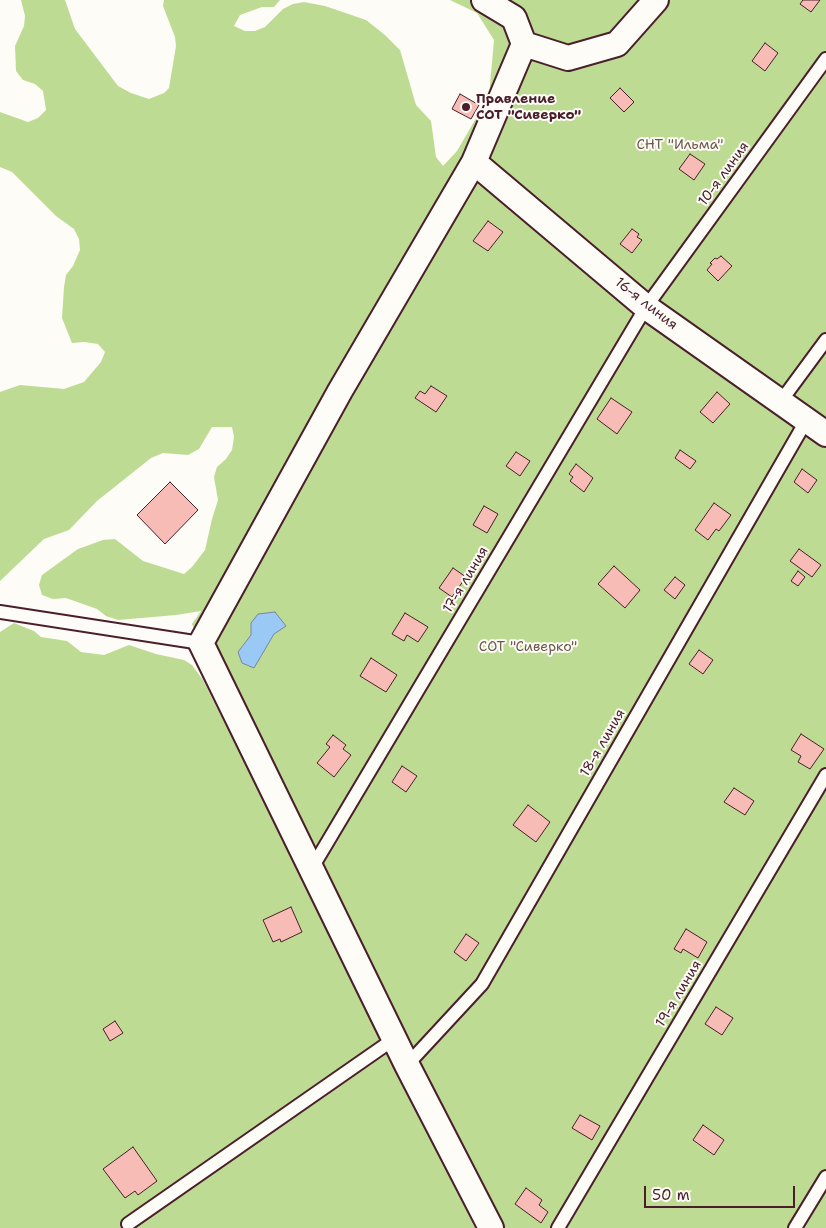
<!DOCTYPE html>
<html>
<head>
<meta charset="utf-8">
<style>
	body { margin:0 }
	#map { position:relative; width:826px; height:1228px; overflow:hidden; background:#fdfcf7; font-family:"Shantell Sans",sans-serif }
	canvas { display:block }
	.scale { position:absolute; left:644px; top:1186px; width:151px; height:22px; box-sizing:border-box; border:2px solid #4a1f2b; border-top:0; padding-left:6px; font-size:15px; line-height:18px; white-space:nowrap; color:#4a1f2b; -webkit-text-stroke:4px #fdfcf7; paint-order:stroke }
</style>
</head>
<body>
<div id="map">
<canvas width="826" height="1228"></canvas>
<div class="scale">50 m</div>
</div>
<script>
const ctx = document.querySelector('canvas').getContext('2d');
ctx.lineJoin = 'round';
function fill(path, color) {
  ctx.fillStyle = color;
  ctx.fill(path, 'evenodd');
}
function shape(rows) {
  const path = new Path2D();
  for (const r of rows) {
    path.moveTo(r[0], r[1]);
    for (let i = 2; i < r.length; i += 2) path.lineTo(r[i], r[i + 1]);
  }
  return path;
}
function trace(path, color, width, dash) {
  ctx.strokeStyle = color;
  ctx.lineWidth = width;
  ctx.lineCap = dash ? 'butt' : 'round';
  ctx.setLineDash(dash || []);
  ctx.stroke(path);
}
function write(font, color, halo, rows, align = 'center') {
  ctx.font = font + ' "Shantell Sans",sans-serif';
  ctx.lineWidth = 4;
  ctx.setLineDash([]);
  ctx.textBaseline = 'middle';
  ctx.strokeStyle = halo;
  ctx.fillStyle = color;
  for (const [text, x, y, turn = 0] of rows) {
    ctx.save();
    ctx.translate(x, y);
    ctx.rotate((+turn || 0) * Math.PI / 180);
    ctx.textAlign = isNaN(turn) ? turn : align;
    if (halo) ctx.strokeText(text, 0, 0);
    ctx.fillText(text, 0, 0);
    ctx.restore();
  }
}
fill(shape([
	[21,0,65,0,75,29,118,86,131,93,149,99,164,93,169,88,176,46,175,37,163,6,164,0,280,0,274,7,262,7,240,15,234,26,245,31,255,31,265,27,283,9,293,4,304,2,325,6,366,20,385,35,400,50,416,105,431,121,436,157,443,166,457,151,489,96,494,40,477,13,450,0,826,0,826,1228,0,1228,0,632,14,623,34,631,41,637,67,641,81,652,104,655,129,645,156,654,184,660,192,665,203,680,238,750,277,818,192,624,201,611,176,615,118,620,106,616,97,609,66,598,53,599,42,595,39,585,42,575,78,549,103,540,115,539,143,561,184,574,192,567,205,550,212,519,218,500,214,477,217,467,226,459,232,450,234,437,232,427,212,427,199,449,188,455,163,453,151,458,97,501,69,530,44,539,0,581,0,392,20,385,64,389,84,382,101,362,105,352,98,344,84,342,72,343,62,318,64,287,66,275,73,266,80,250,79,239,74,229,56,216,12,172,0,167,0,112,28,122,38,118,46,110,43,91,35,84,23,80,16,71,15,46,24,26,25,16]
]), '#bedb93');
const water = shape([
	[275,612,286,626,274,634,254,668,242,663,238,652,251,635,251,623,258,614,275,612]
]);
fill(water, '#9ac9f5');
trace(water, '#7a85a4', 1);
const building = shape([
	[803,0,820,0,811,12,800,4,803,0],
	[765,43,778,53,765,71,752,61,765,43],
	[620,88,634,102,624,112,610,98,620,88],
	[460,94,479,105,471,119,452,109,460,94],
	[690,154,705,164,694,180,679,169,690,154],
	[488,221,503,232,488,251,473,241,488,221],
	[632,229,639,234,637,237,642,240,632,253,620,244,632,229],
	[721,256,732,266,718,281,707,270,712,264,710,263,715,258,717,259,721,256],
	[431,386,447,396,436,412,415,398,420,391,425,394,431,386],
	[717,392,730,404,713,423,700,412,717,392],
	[611,398,632,412,617,434,597,419,611,398],
	[680,450,696,461,690,469,675,458,680,450],
	[516,452,530,461,520,476,506,466,516,452],
	[576,464,593,478,584,492,570,481,573,477,569,474,576,464],
	[802,469,817,480,808,493,794,482,802,469],
	[170,482,198,510,165,544,137,515,170,482],
	[714,503,731,515,719,531,716,529,708,540,695,530,714,503],
	[484,506,498,514,487,533,473,525,484,506],
	[799,549,821,565,812,577,790,561,799,549],
	[614,566,640,590,625,608,598,584,614,566],
	[453,568,466,577,452,597,439,588,453,568],
	[798,571,805,577,798,586,791,581,798,571],
	[675,577,685,585,675,599,664,590,675,577],
	[405,613,428,627,418,642,407,635,404,641,392,634,405,613],
	[699,650,713,660,703,674,689,664,699,650],
	[371,658,397,675,386,692,360,676,371,658],
	[801,734,824,749,810,769,798,762,801,756,791,750,801,734],
	[333,735,346,745,343,749,351,755,334,777,317,763,330,747,326,744,333,735],
	[402,766,417,776,406,792,392,782,402,766],
	[734,788,754,801,745,815,724,802,734,788],
	[528,805,550,822,536,842,513,825,528,805],
	[291,907,302,932,281,942,280,939,273,942,263,920,291,907],
	[686,929,707,942,698,958,683,949,681,953,674,949,686,929],
	[466,934,479,943,466,961,454,952,466,934],
	[716,1007,733,1018,722,1035,705,1024,716,1007],
	[115,1021,123,1033,110,1041,103,1029,115,1021],
	[580,1115,600,1126,592,1140,572,1128,580,1115],
	[703,1125,724,1140,714,1155,693,1140,703,1125],
	[133,1147,157,1181,138,1195,135,1191,125,1198,103,1169,133,1147],
	[526,1188,542,1200,539,1205,548,1212,541,1223,515,1204,526,1188]
]);
fill(building, '#f7bcb5');
trace(building, '#4a1f2b', 1);
const lane = shape([
	[781,401,826,340],
	[0,612,201,643],
	[312,868,646,307,826,59],
	[407,1065,482,984,806,421],
	[128,1224,394,1039],
	[558,1228,826,775],
	[795,1228,826,1177]
]);
const street = shape([
	[484,0,514,18,524,44,474,162,340,391,201,643,407,1065,491,1228],
	[524,44,568,58,617,44,656,0],
	[474,162,646,307,826,434]
]);
trace(lane, '#4a1f2b', 16);
trace(street, '#4a1f2b', 28);
trace(lane, '#fdfcf7', 12);
trace(street, '#fdfcf7', 24);
for (const [x, y, r, color] of [
	[466,107,5,"#4a1f2b"]
]) {
  const dot = new Path2D();
  dot.arc(x, y, r, 0, 2 * Math.PI);
  ctx.fillStyle = color;
  ctx.fill(dot);
  trace(dot, '#fdfcf7', 2);
}
write('bold 14px', '#4a1f2b', '#fdfcf7', [
	["Правление",476,99],
	["СОТ \"Сиверко\"",476,115]
], 'left');
write('14px', '#6d574a', '#fdfcf7', [
	["СНТ \"Ильма\"",680,145],
	["СОТ \"Сиверко\"",528,647]
]);
write('14px', '#4a1f2b', '#fdfcf7', [
	["10-я линия",724,174,-54],
	["16-я линия",646,304,38],
	["17-я линия",466,580,-59],
	["18-я линия",603,743,-60],
	["19-я линия",679,994,-59]
]);
</script>
</body>
</html>
